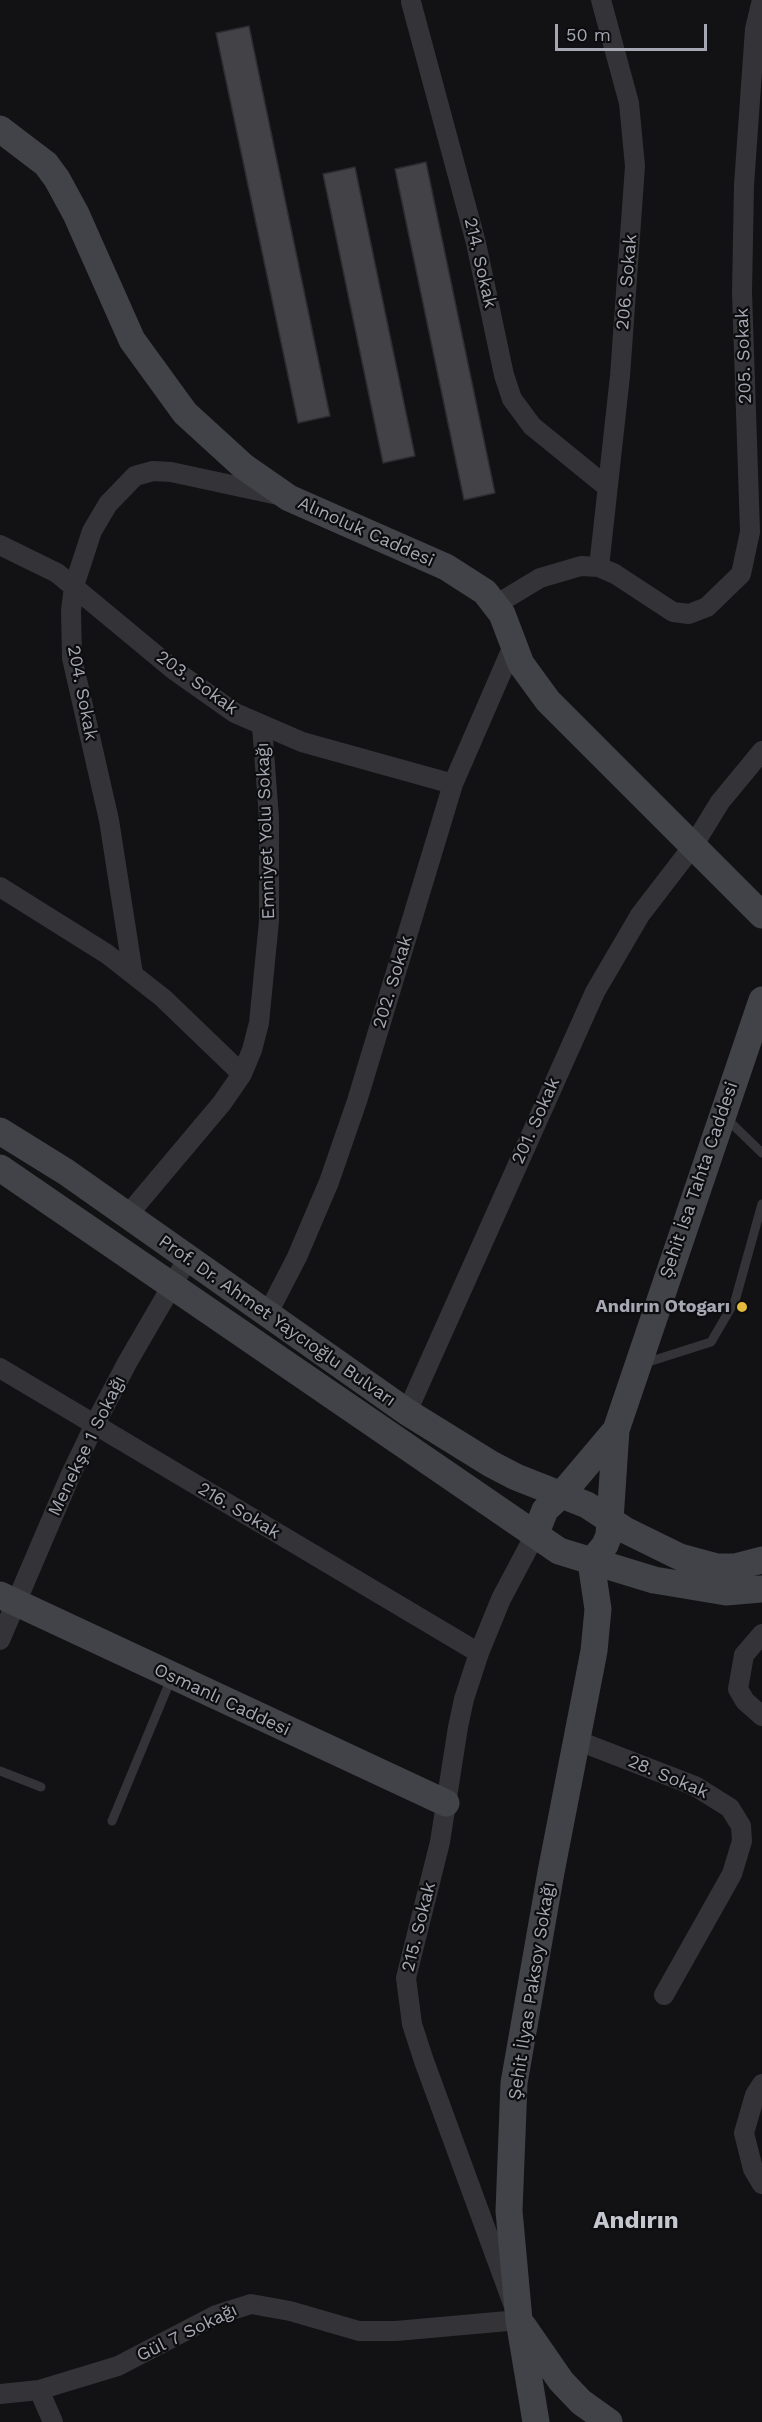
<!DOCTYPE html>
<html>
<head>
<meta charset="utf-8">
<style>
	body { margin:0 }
	#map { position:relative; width:762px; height:2422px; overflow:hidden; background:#121214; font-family:"Work Sans",sans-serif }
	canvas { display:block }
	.scale { position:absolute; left:555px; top:24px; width:152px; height:27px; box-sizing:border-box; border:3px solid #a5a8b3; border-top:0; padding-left:8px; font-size:18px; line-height:21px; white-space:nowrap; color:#a5a8b3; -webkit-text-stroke:4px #0d0d0f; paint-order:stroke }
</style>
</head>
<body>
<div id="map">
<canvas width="762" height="2422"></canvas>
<div class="scale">50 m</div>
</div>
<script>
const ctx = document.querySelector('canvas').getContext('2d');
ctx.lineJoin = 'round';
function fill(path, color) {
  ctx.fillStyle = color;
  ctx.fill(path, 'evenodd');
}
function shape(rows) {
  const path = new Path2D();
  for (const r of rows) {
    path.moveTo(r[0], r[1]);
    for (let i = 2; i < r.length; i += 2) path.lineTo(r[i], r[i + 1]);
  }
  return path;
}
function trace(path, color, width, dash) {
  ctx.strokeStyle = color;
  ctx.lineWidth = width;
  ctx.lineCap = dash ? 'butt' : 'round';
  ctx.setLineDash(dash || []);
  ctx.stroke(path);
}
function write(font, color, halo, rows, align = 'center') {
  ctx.font = font + ' "Work Sans",sans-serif';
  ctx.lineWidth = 4.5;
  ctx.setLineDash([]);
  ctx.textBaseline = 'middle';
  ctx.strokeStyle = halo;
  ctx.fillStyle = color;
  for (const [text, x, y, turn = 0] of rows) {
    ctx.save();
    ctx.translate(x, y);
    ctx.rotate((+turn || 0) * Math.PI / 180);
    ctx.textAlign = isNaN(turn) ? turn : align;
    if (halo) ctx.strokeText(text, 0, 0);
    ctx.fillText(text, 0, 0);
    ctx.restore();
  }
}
const building = shape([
	[249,26,330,416,298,423,216,33,249,26],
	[426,162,495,493,464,500,395,169,426,162],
	[355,167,415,456,383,463,323,174,355,167]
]);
fill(building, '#424247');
trace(building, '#2d2c30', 1.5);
trace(shape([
	[725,1117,762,1153],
	[642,1364,711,1342,735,1301,762,1204],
	[0,1771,41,1787],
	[112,1821,171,1679]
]), '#343438', 9);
trace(shape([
	[411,2,476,243,504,375,512,399,532,426,607,487],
	[0,545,57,573,174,670,235,713,302,742,453,784],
	[599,567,620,376,635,166,629,103,601,0],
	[497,604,540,578,581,566,599,567,615,574,673,612,689,614,707,607,741,574,750,532,742,292,744,185,755,29,762,0],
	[0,887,107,954,163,998,242,1074],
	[133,974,109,820,72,658,71,611,74,586,92,531,108,504,135,476,153,471,171,472,278,495],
	[127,1216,222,1103,242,1074,252,1050,259,1023,269,921,269,818,262,726],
	[267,1315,297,1257,329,1182,357,1101,453,784,513,646],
	[0,1368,479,1653],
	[407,1412,595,992,640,915,693,846,720,802,762,751],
	[762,1634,744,1655,738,1689,745,1701,762,1716],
	[0,1640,71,1474,95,1424,127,1363,188,1258],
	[576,1740,695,1786,730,1808,741,1826,742,1841,732,1874,664,1995],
	[762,2084,755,2095,744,2133,753,2169,762,2184],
	[39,2390,53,2422],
	[0,2394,39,2390,118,2366,216,2315,251,2304,290,2311,359,2331,396,2331,519,2320,424,2061,412,2024,406,1978,440,1842,458,1727,464,1699,479,1653,501,1599,536,1533]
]), '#343438', 20);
trace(shape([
	[0,129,46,164,57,179,76,214,132,340,185,413,243,466,289,498,446,567,485,592,502,614,521,664,548,701,762,915],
	[0,1131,66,1172,407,1412,491,1464,516,1477,587,1505,625,1530,680,1557,717,1567,735,1567,762,1560],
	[0,1168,559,1551,654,1580,726,1592,762,1589],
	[536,1533,545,1510,562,1494,616,1430],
	[0,1595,446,1803],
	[523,2326,561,2381,581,2402,609,2422],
	[536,2422,519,2320,509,2211,514,2083,551,1872,594,1651,598,1609,591,1562,605,1545,609,1535,616,1430,762,1000]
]), '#424348', 27);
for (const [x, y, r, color] of [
	[742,1307,6,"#e3ba3b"]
]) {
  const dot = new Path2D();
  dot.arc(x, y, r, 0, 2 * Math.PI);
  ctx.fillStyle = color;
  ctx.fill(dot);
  trace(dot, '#0d0d0f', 2);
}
write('18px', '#a5a8b3', '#0d0d0f', [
	["214. Sokak",480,263,77],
	["206. Sokak",627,282,-85],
	["205. Sokak",744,356,-92],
	["Alınoluk Caddesi",366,532,24],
	["203. Sokak",197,683,36],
	["204. Sokak",82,693,79],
	["Emniyet Yolu Sokağı",266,831,-92],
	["202. Sokak",393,982,-73],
	["201. Sokak",536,1121,-66],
	["Şehit İsa Tahta Caddesi",699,1180,-71],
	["Prof. Dr. Ahmet Yaycıoğlu Bulvarı",277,1321,35],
	["Menekşe 1 Sokağı",87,1446,-64],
	["216. Sokak",239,1511,31],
	["Osmanlı Caddesi",222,1700,25],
	["28. Sokak",668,1777,23],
	["215. Sokak",419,1927,-76],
	["Şehit İlyas Paksoy Sokağı",532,1991,-81],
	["Gül 7 Sokağı",187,2333,-26]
]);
write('bold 18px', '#a5a8b3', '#0d0d0f', [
	["Andırın Otogarı",730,1307]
], 'right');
write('bold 24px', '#c5c7d0', '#0d0d0f', [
	["Andırın",636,2221]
]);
</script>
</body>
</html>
